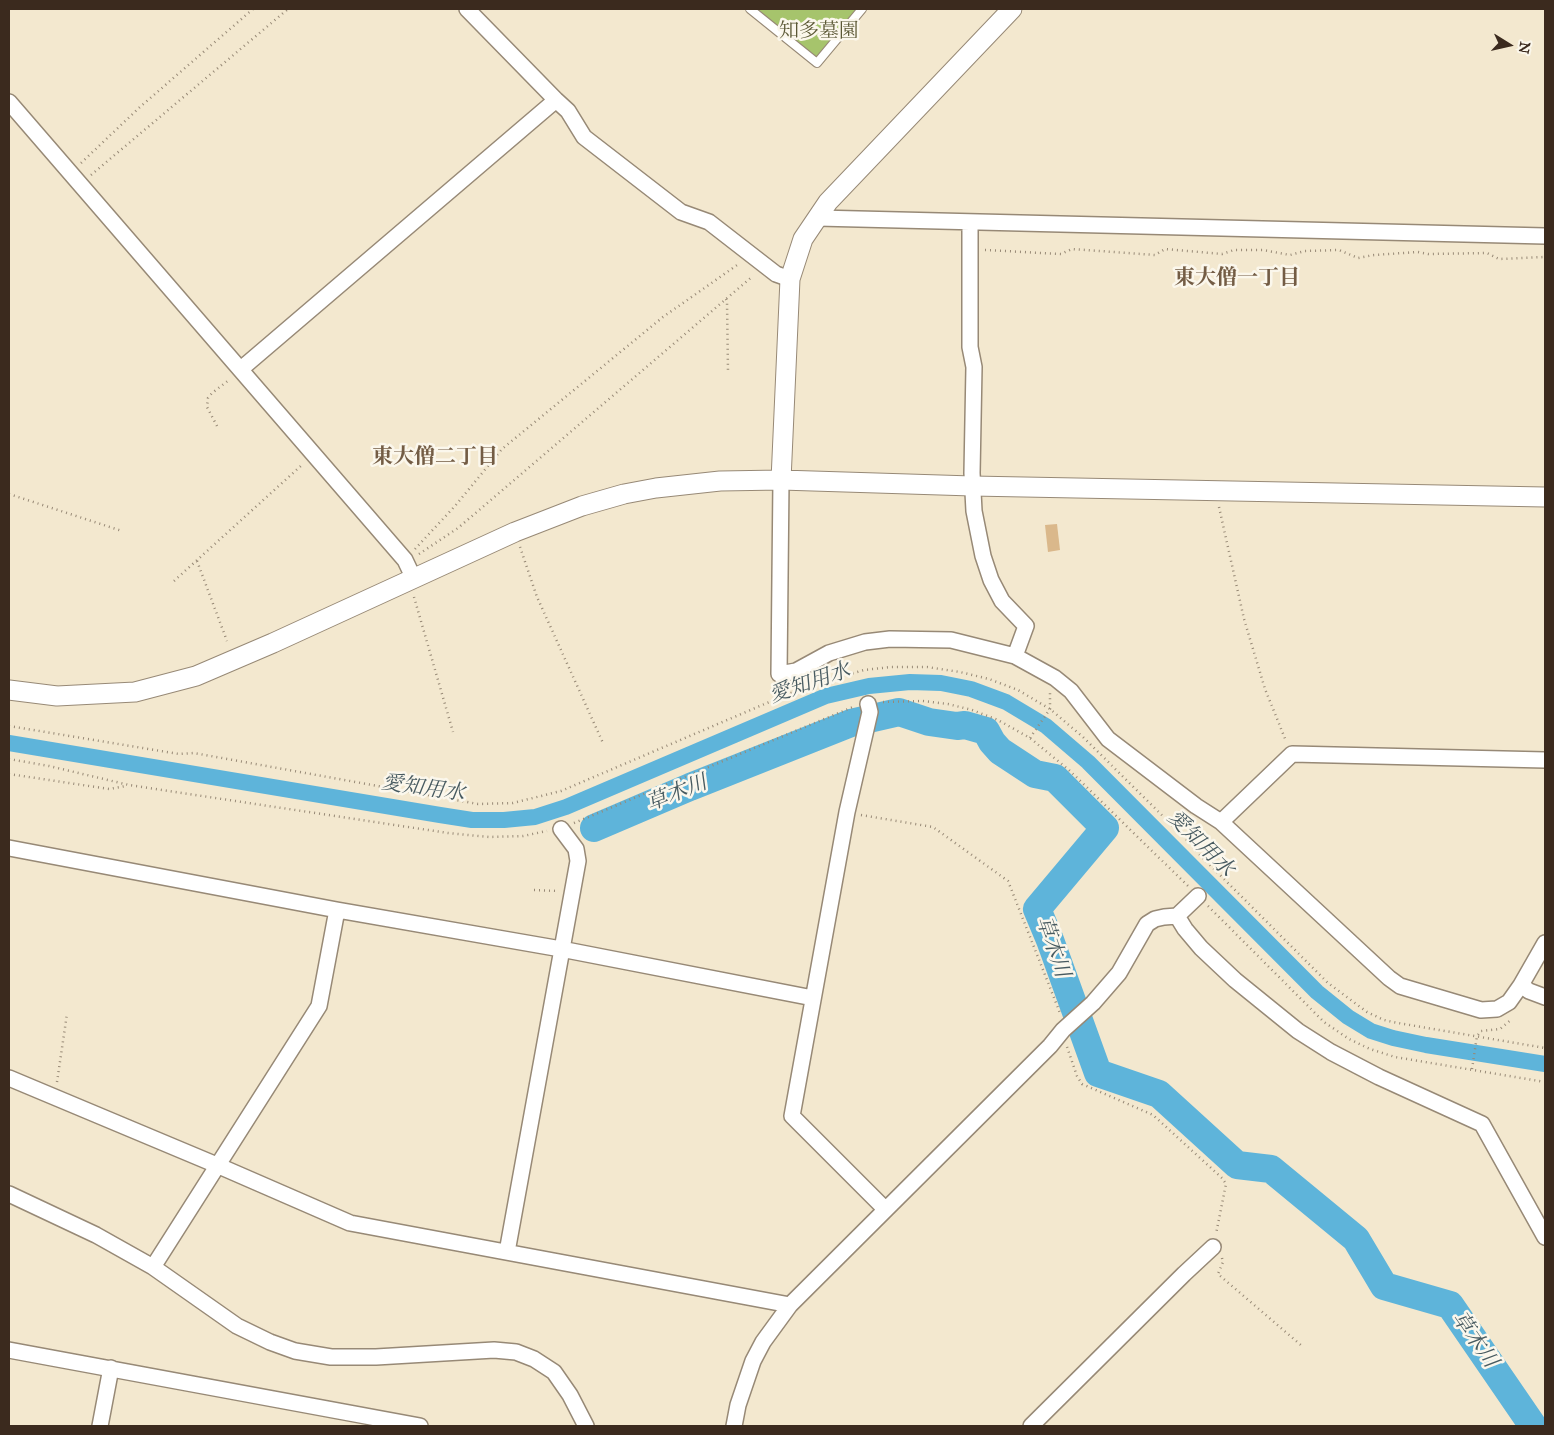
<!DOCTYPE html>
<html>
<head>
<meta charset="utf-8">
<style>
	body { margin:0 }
	#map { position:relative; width:1554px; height:1435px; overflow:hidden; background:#f3e8cf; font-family:"IM FELL Great Primer",serif }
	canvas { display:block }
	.frame { position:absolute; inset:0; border:10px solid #3b2a1e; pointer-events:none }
	.north { position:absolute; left:1484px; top:20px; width:50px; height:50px; -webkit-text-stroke:4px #fbf7ec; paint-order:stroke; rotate:100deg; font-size:14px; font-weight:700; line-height:20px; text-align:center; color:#3b2a1e }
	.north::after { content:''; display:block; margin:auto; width:18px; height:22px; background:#3b2a1e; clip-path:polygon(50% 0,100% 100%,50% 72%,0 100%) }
</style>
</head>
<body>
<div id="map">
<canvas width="1554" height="1435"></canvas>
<div class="frame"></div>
<div class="north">N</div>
</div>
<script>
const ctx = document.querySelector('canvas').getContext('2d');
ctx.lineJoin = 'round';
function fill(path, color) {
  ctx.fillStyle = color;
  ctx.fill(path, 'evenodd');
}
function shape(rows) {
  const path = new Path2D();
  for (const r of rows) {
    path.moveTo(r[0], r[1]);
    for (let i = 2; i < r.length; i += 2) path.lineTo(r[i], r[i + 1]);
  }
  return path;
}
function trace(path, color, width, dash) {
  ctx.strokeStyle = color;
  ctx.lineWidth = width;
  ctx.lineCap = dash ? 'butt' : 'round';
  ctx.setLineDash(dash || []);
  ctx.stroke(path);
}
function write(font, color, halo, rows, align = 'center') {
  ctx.font = font + ' "IM FELL Great Primer","Noto Serif JP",serif';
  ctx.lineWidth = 5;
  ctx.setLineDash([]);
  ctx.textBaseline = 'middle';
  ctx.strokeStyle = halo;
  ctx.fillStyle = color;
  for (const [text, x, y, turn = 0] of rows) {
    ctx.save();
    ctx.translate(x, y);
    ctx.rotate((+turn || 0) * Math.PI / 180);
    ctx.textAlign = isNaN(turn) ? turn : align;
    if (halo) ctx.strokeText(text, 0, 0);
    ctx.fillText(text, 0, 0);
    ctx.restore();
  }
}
fill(shape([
	[753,9,866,9,823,63]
]), '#a6c46c');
trace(shape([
	[9,743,440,815,472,820,504,820,535,817,566,807,826,696,869,686,910,682,941,683,971,689,1006,702,1046,726,1088,762,1317,992,1348,1017,1371,1031,1393,1038,1426,1045,1545,1064]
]), '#5eb4da', 16);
trace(shape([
	[594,828,690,787,851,723,899,712,929,722,957,726,965,725,986,731,992,742,1000,751,1035,774,1055,778,1105,828,1037,909,1050,940,1098,1073,1159,1094,1237,1165,1271,1169,1356,1239,1384,1286,1450,1305,1533,1426]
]), '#5eb4da', 28);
fill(shape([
	[1057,524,1060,550,1048,552,1045,525]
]), '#dab88b');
const service = shape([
	[750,9,817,63,862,9]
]);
const minor = shape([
	[467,9,556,100,568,111,584,137,681,212,709,222,776,274,790,279],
	[9,102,405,560,414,579],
	[818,218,1545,236],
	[970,223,970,347,974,367,972,473,974,511,983,556,991,580,1002,601,1026,626,1015,656],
	[241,369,556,100],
	[781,480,779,674,796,671,829,653,865,642,890,639,951,640,1015,656,1055,678,1071,691,1108,739,1196,806,1221,822,1389,978,1400,986,1481,1010,1497,1009,1509,1002,1521,985,1529,991,1545,997],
	[868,704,870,712,847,812,792,1116,885,1209],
	[1221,822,1292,754,1545,760],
	[9,848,337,910,561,949,813,998],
	[1177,916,1198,896],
	[1521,985,1545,943],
	[9,1078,219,1166,350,1223,790,1305],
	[9,1194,96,1235,153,1267,237,1326,270,1342,295,1351,331,1357,376,1357,494,1350,516,1352,534,1359,554,1372,570,1395,586,1426],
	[507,1252,578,861,576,849,561,829],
	[153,1267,319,1006,337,910],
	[9,1350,420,1426],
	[100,1426,111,1368],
	[734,1426,738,1405,753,1361,763,1342,790,1305,1050,1046,1063,1030,1093,1003,1119,973,1147,924,1155,919,1164,917,1177,916,1185,929,1201,948,1235,980,1298,1031,1331,1052,1379,1077,1482,1124,1545,1237],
	[1031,1426,1184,1274,1213,1247]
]);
const tertiary = shape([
	[781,480,790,279,803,239,828,202,1012,9],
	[9,690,57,696,135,692,196,676,273,643,515,532,582,506,624,494,656,488,720,481,781,480,972,486,1545,497]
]);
trace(service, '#978976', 10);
trace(minor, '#978976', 18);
trace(tertiary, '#978976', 21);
trace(shape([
	[81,163,140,107,253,9],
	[91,175,288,9],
	[985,250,1061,254,1072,249,1155,255,1165,249,1222,254,1234,250,1263,250,1290,255,1305,251,1339,250,1358,258,1374,255,1418,252,1428,254,1487,253,1499,259,1545,257],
	[726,299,727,301,728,372],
	[217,426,207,407,208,398,212,393,229,380],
	[9,494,122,531],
	[1219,507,1244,619,1265,689,1286,741],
	[520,547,537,597,603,743],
	[415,549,455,506,502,449,663,317,740,263],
	[419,554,458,528,753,276],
	[197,561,227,641],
	[174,581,303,464],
	[414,597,453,732],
	[883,702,923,701,948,704,972,710,998,720,1030,738,1069,770,1188,886],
	[9,726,179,754,194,753,478,804,513,803,561,791,788,694,833,679,864,670,891,667,927,667,960,672,989,679,1018,690,1050,709,1083,737,1186,839,1200,855,1328,983,1367,1012,1384,1020,1398,1023,1545,1048],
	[1030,738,1050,709,1050,693],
	[9,759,49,766,129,785,448,833,489,837,523,836,547,831],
	[9,774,109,789,126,786],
	[861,815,933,827,1008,881,1060,1013],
	[574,823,853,707],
	[534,890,558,891],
	[1208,906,1324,1022,1349,1039,1370,1049,1395,1057,1545,1082],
	[1067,1047,1077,1076,1082,1084,1153,1115,1222,1178,1226,1184,1216,1234],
	[1472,1069,1477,1036,1481,1031,1500,1029,1512,1019],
	[57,1082,67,1014],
	[1222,1258,1223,1262,1218,1274,1302,1346]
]), '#978976', 2.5, [1, 4]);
trace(service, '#fff', 8);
trace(minor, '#fff', 15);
trace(tertiary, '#fff', 19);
write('20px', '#5b5835', '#fbf7ec', [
	["知多墓園",819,32]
]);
write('bold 21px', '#735c44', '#fbf7ec', [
	["東大僧一丁目",1237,279],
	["東大僧二丁目",435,458]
]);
write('italic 21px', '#475a60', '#fbf7ec', [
	["愛知用水",810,684,-19],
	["愛知用水",423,789,8],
	["草木川",677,794,-22],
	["愛知用水",1200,844,45],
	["草木川",1052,947,71],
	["草木川",1474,1340,55]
]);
</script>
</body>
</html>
